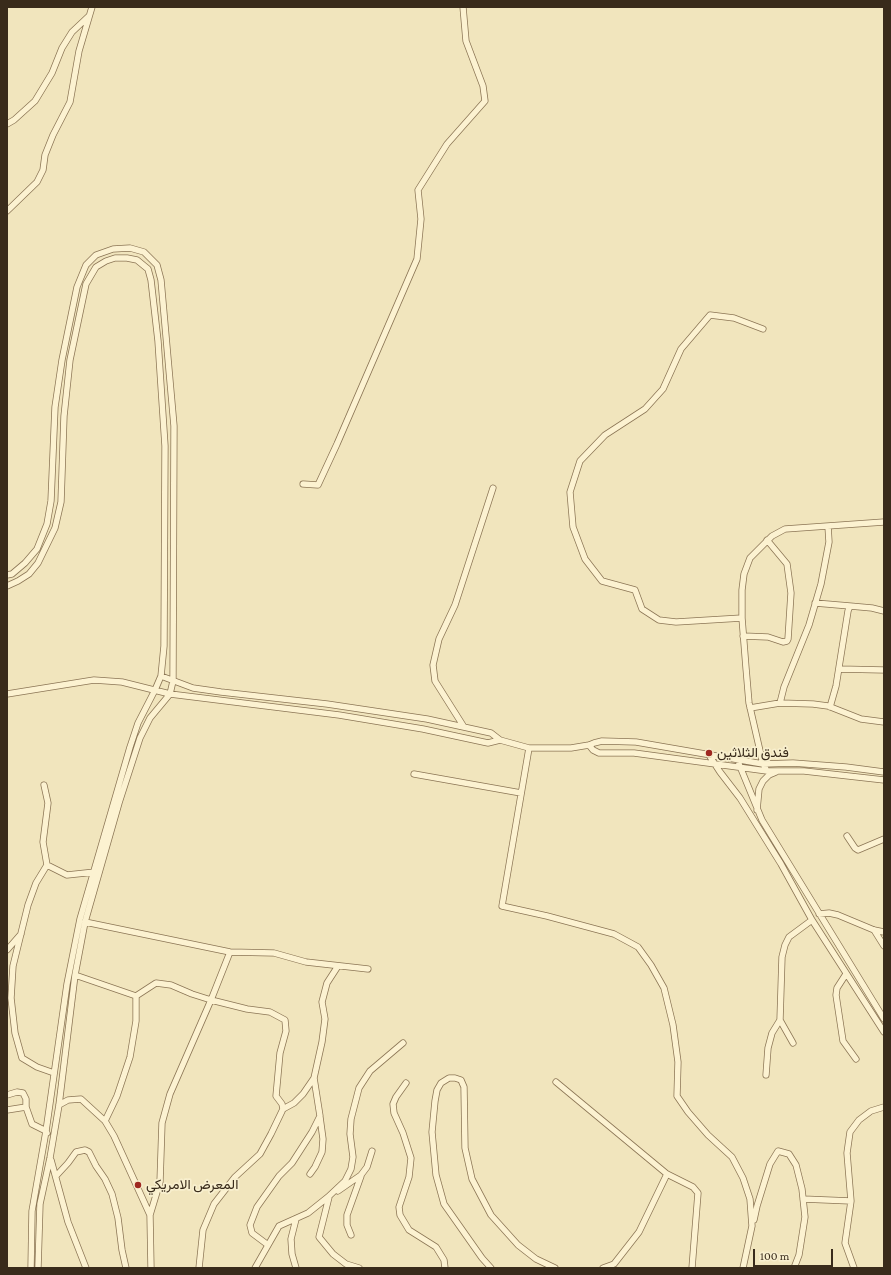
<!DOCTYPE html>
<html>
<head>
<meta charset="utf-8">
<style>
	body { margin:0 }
	#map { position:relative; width:891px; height:1275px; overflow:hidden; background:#f1e5bd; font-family:"Crimson Pro",serif }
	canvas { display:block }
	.frame { position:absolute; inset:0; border:8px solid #392b1b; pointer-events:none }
	.scale { position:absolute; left:753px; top:1249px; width:80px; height:18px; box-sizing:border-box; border:2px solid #392b1b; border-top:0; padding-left:5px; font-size:12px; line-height:14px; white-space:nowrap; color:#392b1b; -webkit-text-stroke:3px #f8efce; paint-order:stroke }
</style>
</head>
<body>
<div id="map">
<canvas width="891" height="1275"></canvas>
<div class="frame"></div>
<div class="scale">100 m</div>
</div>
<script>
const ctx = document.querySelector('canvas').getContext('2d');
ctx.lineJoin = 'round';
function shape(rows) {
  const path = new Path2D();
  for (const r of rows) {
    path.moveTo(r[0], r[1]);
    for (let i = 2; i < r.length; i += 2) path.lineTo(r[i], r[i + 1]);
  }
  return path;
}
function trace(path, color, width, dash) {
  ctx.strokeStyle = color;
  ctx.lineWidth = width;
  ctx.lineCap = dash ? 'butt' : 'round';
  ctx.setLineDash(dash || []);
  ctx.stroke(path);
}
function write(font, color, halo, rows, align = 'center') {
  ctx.font = font + ' "Crimson Pro",Vazirmatn,serif';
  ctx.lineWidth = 3.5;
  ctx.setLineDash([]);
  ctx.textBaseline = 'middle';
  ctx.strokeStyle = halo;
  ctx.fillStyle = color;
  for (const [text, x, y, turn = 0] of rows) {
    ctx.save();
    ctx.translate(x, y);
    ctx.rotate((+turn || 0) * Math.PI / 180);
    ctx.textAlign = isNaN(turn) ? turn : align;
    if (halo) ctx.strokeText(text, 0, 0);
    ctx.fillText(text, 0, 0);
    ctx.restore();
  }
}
const minor = shape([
	[7,124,14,120,35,101,52,73,62,48,72,32,89,16],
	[7,211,37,182,43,170,45,155,53,135,70,102,79,51,92,7],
	[303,484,318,485,337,444,417,259,421,219,418,190,447,144,485,101,483,86,466,41,463,7],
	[7,575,12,574,25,563,37,549,47,524,51,501,55,407,62,360,77,287,86,265,96,255,113,249,130,248,144,252,157,265,161,280,174,426,173,681,170,694,150,718,140,738,119,803,85,922,75,975,59,1105,50,1158,40,1204,38,1268],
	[7,586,18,581,29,574,38,563,55,528,61,502,64,416,70,360,86,284,96,267,106,261,115,258,127,258,137,260,148,269,151,280,158,341,165,446,164,646,161,676,155,690,138,723,130,747,80,919,67,984,46,1131,32,1211,31,1268],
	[815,603,850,606,848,611,836,686,830,707],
	[850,606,872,608,884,611],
	[742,618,676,622,659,620,642,609,635,590,602,581,585,559,573,527,570,492,580,461,605,435,645,409,663,389,681,349,710,315,734,318,763,329],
	[743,636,768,637,783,642,787,641,788,639,791,593,787,564,767,540],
	[839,669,884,670],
	[161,676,193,688,221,692,327,704,427,719,491,733,500,740,529,748,571,748,589,745,594,743,602,741,636,742,763,764,793,763,846,767,884,772],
	[7,694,94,680,122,682,170,694,339,715,423,729,488,743,500,740],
	[780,703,784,687,809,625,821,584,829,542,828,526],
	[750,708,780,703,813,704,828,706,861,719,884,722],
	[464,727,435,681,433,665,439,639,455,605,493,488],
	[589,745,593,750,599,753,634,753,767,771,804,771,884,780],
	[529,748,502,906,547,916,614,934,638,947,651,965,664,988,673,1025,678,1062,677,1096,688,1112,708,1135,732,1157,743,1178,750,1199,752,1226,743,1268],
	[709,755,720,772,740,798,781,864,812,920,884,1032],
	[739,764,762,820,884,1019],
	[767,771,763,764,749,703,746,668,742,618,742,590,744,574,750,558,772,536,785,529,884,522],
	[414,774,521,793],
	[44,785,48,803,43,842,47,865,67,875,95,872],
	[757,810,759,789,763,781,769,775,776,772],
	[847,836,855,848,858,850,884,839],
	[47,865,36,883,28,905,13,966,11,998,15,1033,22,1058,37,1067,54,1073],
	[819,914,829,913,838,915,874,930,884,932],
	[85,922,230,952,274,953,306,962,368,969],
	[874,930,884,946],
	[7,950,21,934],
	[846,974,837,988,836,995,843,1041,856,1059],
	[75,975,136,996,156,983,171,985,192,994,211,1000,247,1009,270,1012,285,1020,286,1031,280,1053,276,1096,282,1104,283,1109,271,1134,260,1154,235,1177,214,1204,203,1230,199,1268],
	[780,1020,793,1043],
	[766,1075,768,1048,772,1033,780,1020,782,957,785,945,789,937,812,920],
	[556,1082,667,1174,693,1187,698,1193,692,1268],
	[406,1083,396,1097,393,1104,394,1113,403,1133,411,1158,409,1177,399,1207,400,1215,409,1230,436,1247,444,1260,445,1268],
	[7,1095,17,1092,23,1093,26,1099,26,1107],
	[59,1105,68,1100,81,1099,105,1121,114,1136,150,1215,151,1268],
	[283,1109,294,1103,303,1094,314,1078],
	[7,1110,26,1107,32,1124,46,1131,47,1133],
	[105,1121,117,1096,130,1057,136,1021,136,996],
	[51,1160,68,1222,86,1268],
	[310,1174,315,1167,322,1152,323,1139,320,1117],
	[56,1176,68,1163,76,1152,85,1150,89,1152,96,1166,105,1179,112,1194,118,1218,122,1250,126,1268],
	[338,1191,361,1175,367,1167,372,1151],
	[329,1197,319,1237,333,1254,346,1264,359,1268],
	[803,1199,851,1201],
	[150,1215,160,1182,162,1123,170,1094,211,1000,230,952],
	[754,1220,757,1206,770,1164,778,1151,789,1154,796,1165,802,1189,805,1217,799,1255,794,1268],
	[351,1235,347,1225,347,1215,361,1176],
	[268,1245,252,1233,250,1225,257,1207,279,1176,292,1163,312,1132,320,1116,314,1078,322,1042,325,1019,322,1002,327,983,338,966],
	[255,1268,279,1226,308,1213,328,1197,345,1181,351,1169,353,1157,350,1134,351,1119,359,1088,370,1071,403,1043],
	[296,1268,292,1254,291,1239,296,1219],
	[491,1268,482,1258,444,1204,436,1175,432,1132,435,1101,437,1090,441,1083,449,1078,455,1078,461,1080,464,1087,465,1148,472,1179,491,1215,518,1245,536,1259,555,1268],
	[603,1268,614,1264,639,1232,667,1174],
	[854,1268,845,1243,851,1201,847,1153,850,1132,859,1120,871,1111,884,1107]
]);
trace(minor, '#8b7555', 7);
trace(minor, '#fcf2d1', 5.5);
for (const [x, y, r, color] of [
	[709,753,4,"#9f2820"],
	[138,1185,4,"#9f2820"]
]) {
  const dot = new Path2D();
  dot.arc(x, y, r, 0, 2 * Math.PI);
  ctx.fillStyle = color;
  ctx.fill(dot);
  trace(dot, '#f8efce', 1.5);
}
write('14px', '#392b1b', '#f8efce', [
	["فندق الثلاثين",717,753],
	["المعرض الامريكي",146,1185]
], 'left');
</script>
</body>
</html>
